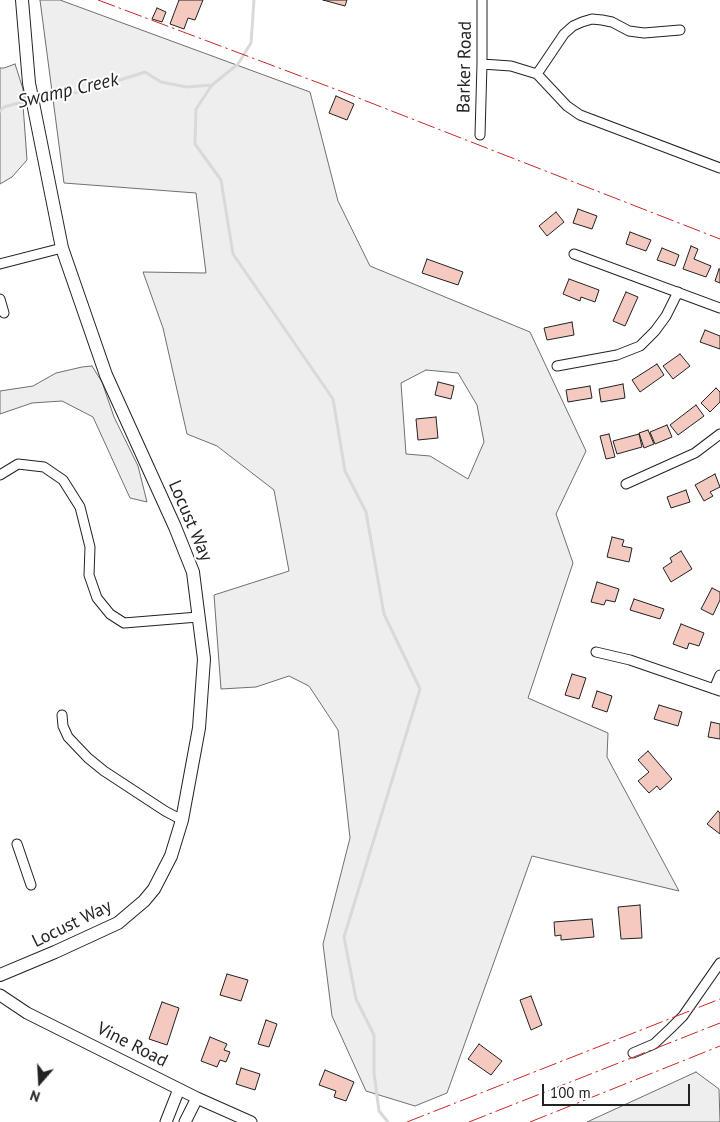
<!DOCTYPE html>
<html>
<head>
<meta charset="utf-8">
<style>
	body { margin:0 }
	#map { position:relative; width:720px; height:1122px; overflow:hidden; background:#fff; font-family:"PT Sans",sans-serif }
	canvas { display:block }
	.north { position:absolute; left:15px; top:1057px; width:50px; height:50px; -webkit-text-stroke:4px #fff; paint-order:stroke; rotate:199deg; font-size:14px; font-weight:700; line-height:20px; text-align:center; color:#222 }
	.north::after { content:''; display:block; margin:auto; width:18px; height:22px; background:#222; clip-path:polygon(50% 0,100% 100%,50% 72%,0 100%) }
	.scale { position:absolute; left:542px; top:1084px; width:148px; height:22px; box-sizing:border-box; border:2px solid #222; border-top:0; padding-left:6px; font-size:15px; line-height:18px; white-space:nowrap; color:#222; -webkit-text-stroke:4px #fff; paint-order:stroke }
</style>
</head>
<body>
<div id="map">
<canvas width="720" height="1122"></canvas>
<div class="north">N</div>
<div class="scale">100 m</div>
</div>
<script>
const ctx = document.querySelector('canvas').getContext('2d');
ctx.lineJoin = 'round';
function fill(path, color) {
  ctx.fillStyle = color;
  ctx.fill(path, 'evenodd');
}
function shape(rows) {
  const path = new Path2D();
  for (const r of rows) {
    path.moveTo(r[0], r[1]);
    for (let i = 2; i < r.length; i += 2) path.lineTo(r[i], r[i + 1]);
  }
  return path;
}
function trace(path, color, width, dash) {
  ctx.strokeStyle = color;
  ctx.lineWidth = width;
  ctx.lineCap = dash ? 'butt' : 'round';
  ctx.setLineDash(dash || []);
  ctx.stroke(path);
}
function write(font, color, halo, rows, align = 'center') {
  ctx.font = font + ' "PT Sans",sans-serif';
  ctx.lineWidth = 4;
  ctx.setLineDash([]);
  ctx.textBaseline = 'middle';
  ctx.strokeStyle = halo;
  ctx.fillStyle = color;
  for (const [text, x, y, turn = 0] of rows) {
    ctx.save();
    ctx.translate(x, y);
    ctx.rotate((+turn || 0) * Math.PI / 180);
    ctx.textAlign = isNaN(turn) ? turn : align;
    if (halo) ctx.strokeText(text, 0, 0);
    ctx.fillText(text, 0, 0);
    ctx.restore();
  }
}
const green = shape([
	[40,0,60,0,310,92,338,201,370,266,530,332,586,451,556,514,573,563,528,698,608,733,607,757,679,891,532,856,447,1093,415,1106,366,1091,332,1016,323,944,350,838,338,730,309,686,289,676,256,687,221,689,214,595,289,571,274,490,217,446,187,434,163,328,143,272,206,273,196,193,64,183,40,0],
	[426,370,458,373,477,405,484,442,468,479,430,456,406,454,401,383,426,370],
	[15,64,23,89,23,105,27,160,12,177,0,184,0,68,4,68,15,64],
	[92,366,102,382,114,417,138,466,147,502,130,498,93,417,62,401,32,403,0,414,0,391,33,386,56,373,82,367,92,366],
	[696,1072,719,1089,720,1122,587,1122,696,1072]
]);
fill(green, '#eee');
trace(green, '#6f6f6f', 1);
trace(shape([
	[212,85,196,109,195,144,221,180,233,254,333,399,345,471,366,512,384,614,420,689,344,937,356,999,374,1035,374,1073,379,1111,388,1122],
	[35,99,51,95,82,92,145,72,161,82,187,87,212,85,238,64,251,43,254,0],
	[0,111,4,107,29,100]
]), '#d9d9d9', 3);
const building = shape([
	[179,0,203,0,195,20,188,18,184,29,170,24,179,0],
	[323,0,347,0,345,6,323,0],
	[157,8,166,12,162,22,152,19,157,8],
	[336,96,354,104,347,120,329,113,336,96],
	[578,209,597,216,592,229,573,223,578,209],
	[556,212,564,222,547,236,539,226,556,212],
	[630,232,651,240,646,251,626,244,630,232],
	[691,246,698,249,694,259,711,266,706,277,683,269,691,246],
	[662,248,679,255,675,266,657,260,662,248],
	[427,259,463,272,458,285,422,273,427,259],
	[719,269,720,269,720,283,715,281,719,269],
	[569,279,599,290,595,302,581,297,580,301,563,294,569,279],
	[626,292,638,297,625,326,613,321,626,292],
	[572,322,574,335,547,340,544,328,572,322],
	[705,330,720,336,720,349,700,342,705,330],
	[680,354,690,366,673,379,663,366,680,354],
	[657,364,664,375,640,392,632,380,657,364],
	[438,382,454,386,451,399,435,395,438,382],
	[623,384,625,398,601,402,599,389,623,384],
	[590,386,592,398,568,402,566,390,590,386],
	[716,388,720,392,720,402,710,412,701,403,716,388],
	[696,405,704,416,678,435,670,425,696,405],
	[436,417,438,438,418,440,416,419,436,417],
	[667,425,672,437,655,444,650,432,667,425],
	[648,430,654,444,644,448,639,433,648,430],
	[609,434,615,457,606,459,600,436,609,434],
	[639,434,642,447,617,454,613,441,639,434],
	[715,474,720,487,710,492,713,496,704,501,695,485,715,474],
	[686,490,690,502,671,508,667,497,686,490],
	[612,537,624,540,622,546,632,548,629,562,607,557,612,537],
	[681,551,692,569,671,582,663,568,672,562,670,558,681,551],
	[597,582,619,589,615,602,606,600,604,605,591,602,597,582],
	[712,588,720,592,720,600,713,615,701,609,712,588],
	[634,599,664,609,660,619,630,610,634,599],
	[681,624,704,633,699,646,689,643,687,649,673,644,681,624],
	[572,674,586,678,579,699,565,695,572,674],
	[597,691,612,696,607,712,592,707,597,691],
	[659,705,682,712,678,726,654,719,659,705],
	[711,722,720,724,720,739,708,737,711,722],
	[648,751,672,779,660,790,657,786,649,793,638,781,649,772,638,760,648,751],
	[718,811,720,813,720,834,707,824,718,811],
	[640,905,642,938,621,939,618,907,640,905],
	[592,919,594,937,561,940,561,935,555,936,554,922,592,919],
	[227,974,248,980,241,1001,220,995,227,974],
	[531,996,542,1025,531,1030,520,1000,531,996],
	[162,1002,179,1008,167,1045,149,1039,162,1002],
	[266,1020,277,1024,269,1047,258,1044,266,1020],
	[210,1037,227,1044,224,1050,230,1052,226,1062,220,1060,217,1067,201,1061,210,1037],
	[479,1044,502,1061,491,1075,468,1059,479,1044],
	[241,1068,260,1074,255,1090,236,1084,241,1068],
	[325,1070,354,1082,346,1101,334,1097,336,1091,319,1085,325,1070]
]);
fill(building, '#f3c9c0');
trace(building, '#222', 1);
const minor = shape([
	[482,64,511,66,537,74,567,106,580,115,720,168],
	[537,74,564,34,573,26,582,22,592,19,602,20,612,22,629,31,644,33,680,30],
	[480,135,482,64,482,0],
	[574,254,720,308],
	[0,264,62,248],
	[0,299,4,313],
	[557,366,617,355,640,346,655,331,666,316,678,292],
	[0,475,18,464,44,467,63,480,80,507,90,547,89,575,97,598,110,614,124,623,198,617],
	[626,484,695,453,720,434],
	[596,652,630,660,720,691],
	[714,689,720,675],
	[62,715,63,726,68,737,88,758,104,771,165,811,182,820],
	[17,844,31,885],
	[633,1053,654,1044,671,1028,683,1016,720,963]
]);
const tertiary = shape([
	[0,995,27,1013,197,1098,251,1122],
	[166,1122,179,1089],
	[185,1122,197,1098]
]);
const secondary = shape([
	[0,975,55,952,118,923,144,901,154,889,171,856,182,820,199,728,204,659,193,572,175,527,106,375,62,248,29,83,22,0]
]);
trace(minor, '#222', 11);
trace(tertiary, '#222', 13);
trace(secondary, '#222', 14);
trace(minor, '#fff', 9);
trace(tertiary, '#fff', 11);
trace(secondary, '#fff', 12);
trace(shape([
	[98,0,343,92,720,239],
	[407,1122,720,999],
	[469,1122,720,1023],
	[530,1122,720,1046]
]), '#c62828', 1, [18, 4, 2.5, 4]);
write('18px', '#222', '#fff', [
	["Barker Road",465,67,-89],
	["Locust Way",190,521,67],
	["Locust Way",72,924,-26],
	["Vine Road",132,1045,27]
]);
write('italic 19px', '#222', '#fff', [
	["Swamp Creek",68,91,-13]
]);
</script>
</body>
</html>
